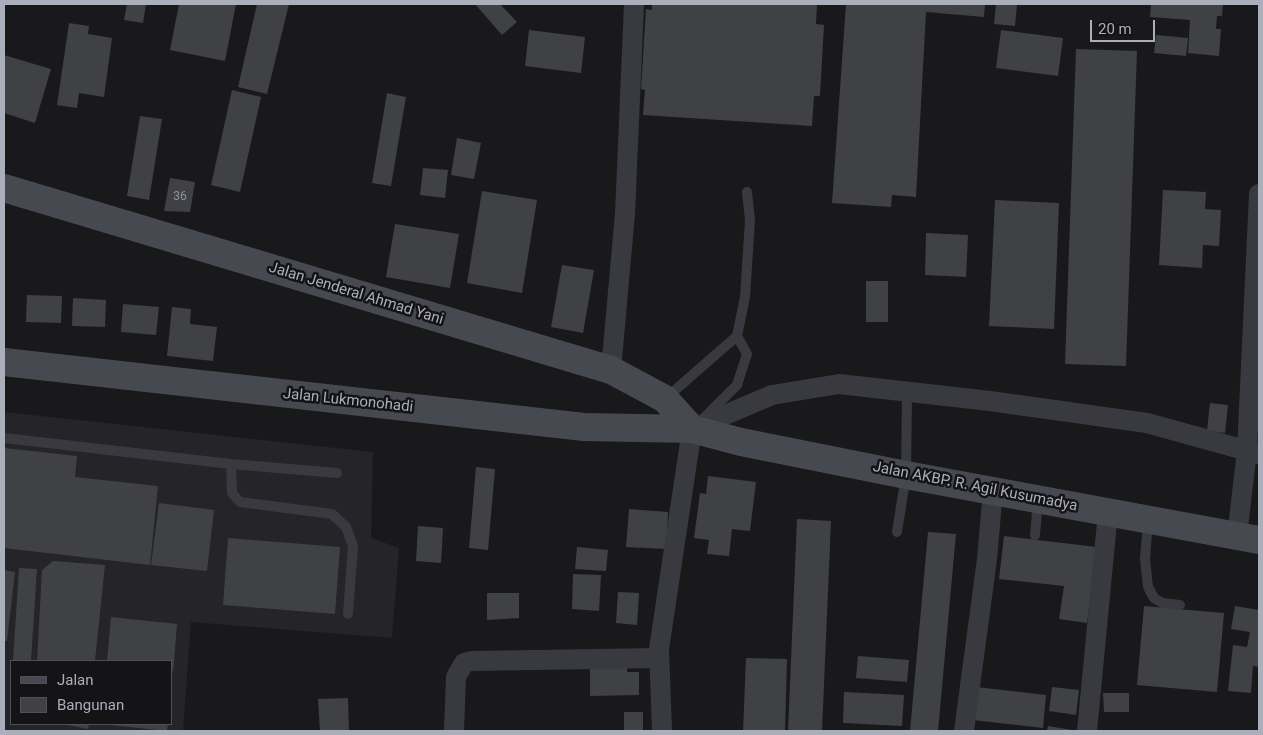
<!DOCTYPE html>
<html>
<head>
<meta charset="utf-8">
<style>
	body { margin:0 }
	#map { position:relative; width:1263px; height:735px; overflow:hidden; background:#19191b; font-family:Roboto,sans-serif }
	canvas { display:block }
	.frame { position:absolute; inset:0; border:5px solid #abaebb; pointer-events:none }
	.legend { position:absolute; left:10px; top:660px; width:162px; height:65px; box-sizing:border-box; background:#141316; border:1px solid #505158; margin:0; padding:6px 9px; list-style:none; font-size:15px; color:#abaebb }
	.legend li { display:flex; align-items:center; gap:10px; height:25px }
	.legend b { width:25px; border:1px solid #505158 }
	.scale { position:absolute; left:1090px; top:20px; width:65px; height:22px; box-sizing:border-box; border:2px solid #abaebb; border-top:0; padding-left:6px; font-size:15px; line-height:18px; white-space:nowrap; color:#abaebb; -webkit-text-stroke:4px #141316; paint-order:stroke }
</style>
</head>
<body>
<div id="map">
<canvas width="1263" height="735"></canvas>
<div class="frame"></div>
<ul class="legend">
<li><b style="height:6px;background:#474950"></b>Jalan</li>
<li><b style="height:14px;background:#404145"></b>Bangunan</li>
</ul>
<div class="scale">20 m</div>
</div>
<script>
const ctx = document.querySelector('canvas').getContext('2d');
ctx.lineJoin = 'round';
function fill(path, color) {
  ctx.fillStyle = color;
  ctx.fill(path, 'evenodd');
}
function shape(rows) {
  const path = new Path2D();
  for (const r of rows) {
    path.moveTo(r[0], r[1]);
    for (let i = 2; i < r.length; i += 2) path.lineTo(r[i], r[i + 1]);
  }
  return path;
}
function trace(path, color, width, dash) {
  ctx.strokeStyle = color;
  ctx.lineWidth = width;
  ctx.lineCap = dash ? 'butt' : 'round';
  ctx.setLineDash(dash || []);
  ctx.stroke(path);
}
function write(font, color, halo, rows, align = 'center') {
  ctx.font = font + ' Roboto,sans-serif';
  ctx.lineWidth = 5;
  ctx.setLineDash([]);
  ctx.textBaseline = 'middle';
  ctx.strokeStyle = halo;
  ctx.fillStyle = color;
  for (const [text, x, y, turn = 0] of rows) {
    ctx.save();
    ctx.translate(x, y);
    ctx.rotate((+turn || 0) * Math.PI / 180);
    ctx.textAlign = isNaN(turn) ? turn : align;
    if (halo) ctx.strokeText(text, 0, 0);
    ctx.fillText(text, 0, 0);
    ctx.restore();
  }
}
fill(shape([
	[4,412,373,452,371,538,399,548,392,638,191,622,183,731,4,731],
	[11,661,171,661,171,724,11,724]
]), '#252428');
fill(shape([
	[127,4,146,4,143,23,124,20],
	[179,4,236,4,225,61,170,50],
	[257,4,289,4,267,94,238,87],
	[475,4,500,4,517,22,502,35],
	[652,4,817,4,816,24,824,25,820,96,814,96,812,126,643,115,645,90,641,89,646,9,652,10],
	[846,4,985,4,984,17,926,12,916,197,892,195,891,207,832,203],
	[996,4,1017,4,1015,26,994,24],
	[1151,4,1223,4,1222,16,1217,16,1216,29,1221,29,1219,56,1188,53,1190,20,1150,17],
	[69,23,89,26,88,34,112,38,104,97,79,93,77,108,57,105],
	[529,30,585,37,581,73,525,66],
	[1001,30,1063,38,1058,76,996,68],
	[1156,35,1188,38,1186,56,1154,53],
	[1076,49,1137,51,1126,366,1065,364],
	[4,55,51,69,35,123,4,113],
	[232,90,261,97,240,192,211,185],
	[387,93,406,97,391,186,372,183],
	[140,116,162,119,149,200,127,196],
	[457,138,481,143,474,179,451,175],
	[423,168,448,170,445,198,420,195],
	[170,178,195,182,190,212,164,211],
	[1163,190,1206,192,1205,209,1221,210,1219,246,1203,245,1202,268,1159,265],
	[482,191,537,200,522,293,467,283],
	[995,200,1059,203,1054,329,989,326],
	[395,224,459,234,450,288,386,277],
	[926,233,968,235,966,277,925,275],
	[562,265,594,270,583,333,551,327],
	[866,281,888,281,888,322,866,322],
	[27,295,62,296,61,323,26,322],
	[73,298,106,300,105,327,72,326],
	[123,304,159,307,156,335,121,332],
	[172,307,191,309,190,324,217,327,213,361,167,356],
	[1210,403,1228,405,1225,433,1207,431],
	[4,448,77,456,75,477,158,486,150,565,4,548],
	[476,467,495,469,488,550,469,548],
	[708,476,756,482,750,531,732,529,729,556,707,554,709,540,694,538,700,493,706,494],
	[159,503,214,510,207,571,151,565],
	[629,509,668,512,666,549,626,547],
	[797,519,831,521,822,731,788,731],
	[418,526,443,528,441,563,416,561],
	[928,532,956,534,938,731,910,731],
	[1004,536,1097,547,1087,623,1059,619,1064,586,999,579],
	[228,538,340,547,335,614,223,605],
	[577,547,608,550,606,571,575,569],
	[53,561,105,565,95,661,37,661,42,570],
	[19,568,37,569,31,661,13,661],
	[4,570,15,572,7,641,4,641],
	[573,574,601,575,599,611,572,609],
	[618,592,639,593,637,625,616,623],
	[487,593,519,593,519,618,487,620],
	[1144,606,1224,613,1217,692,1137,685],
	[1235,606,1259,610,1259,667,1253,666,1251,693,1228,691,1233,645,1247,647,1250,632,1231,629],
	[111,617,177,624,173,674,171,661,107,661],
	[858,656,909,660,907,682,856,678],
	[746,658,787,659,785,731,743,731],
	[627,663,627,672,639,672,639,695,590,696,590,664],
	[976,687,1046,695,1043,728,973,720],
	[1052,687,1079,690,1076,715,1049,711],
	[844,692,904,695,902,726,843,723],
	[1103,693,1129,693,1129,712,1104,712],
	[348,698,349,731,320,731,318,699],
	[624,712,643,712,643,731,624,731],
	[63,724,89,724,88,729],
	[101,724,168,724,167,731],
	[1048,726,1072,730,1072,731,1047,731]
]), '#404145');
trace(shape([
	[666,398,737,336,745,297,750,220,747,192],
	[703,419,737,385,747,354,737,336],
	[4,438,231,464,337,473],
	[231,464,232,493,240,502,332,514,346,527,353,546,348,614],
	[1148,521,1145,559,1148,587,1154,598,1162,603,1180,605],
	[897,532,906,475,907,392],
	[1035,535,1038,500]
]), '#393a40', 10);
trace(shape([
	[611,370,625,214,634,4],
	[1237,536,1247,451,1259,194],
	[454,731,456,677,464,663,471,661,659,658],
	[662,731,659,649,692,429,772,395,839,384,990,401,1147,423,1259,454],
	[964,731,987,559,993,490],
	[1087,731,1108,512]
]), '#393a40', 20);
trace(shape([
	[4,188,611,370,665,399,692,429],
	[4,362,584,427,692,429,741,442,906,475,1259,540]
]), '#474950', 28);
write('12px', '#90939e', null, [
	["36",180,197]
]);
write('15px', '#abaebb', '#141316', [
	["Jalan Jenderal Ahmad Yani",356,294,17],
	["Jalan Lukmonohadi",348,401,6],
	["Jalan AKBP. R. Agil Kusumadya",975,487,11]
]);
</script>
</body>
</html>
